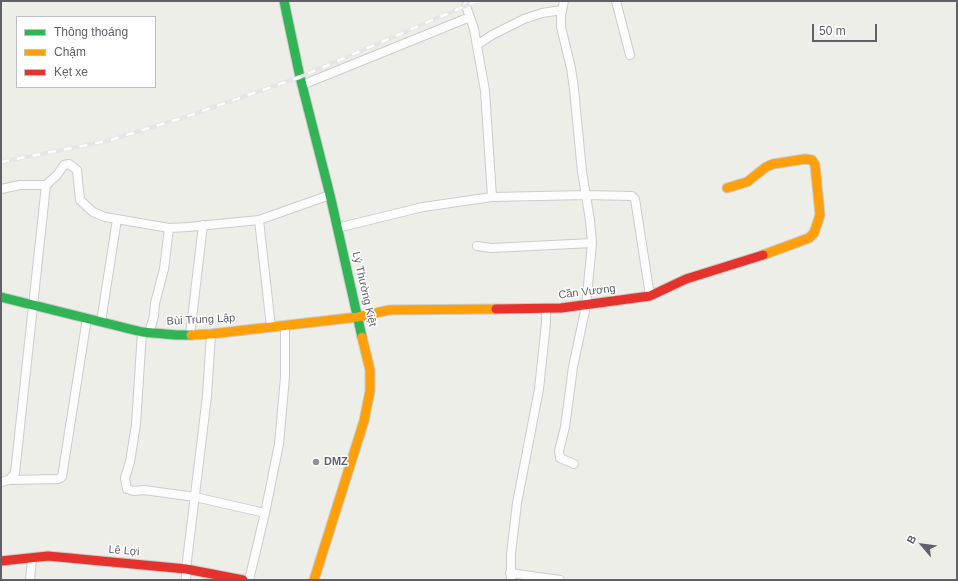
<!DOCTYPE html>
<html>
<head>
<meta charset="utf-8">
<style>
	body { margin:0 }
	#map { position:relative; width:958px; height:581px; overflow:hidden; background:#eeeee9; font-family:Arial,sans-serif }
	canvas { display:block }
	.frame { position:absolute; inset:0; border:2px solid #5e6268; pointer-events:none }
	.legend { position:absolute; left:16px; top:16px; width:140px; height:72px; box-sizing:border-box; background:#fff; border:1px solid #bfc0c3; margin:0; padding:5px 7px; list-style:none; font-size:12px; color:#5e6268 }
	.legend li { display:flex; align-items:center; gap:8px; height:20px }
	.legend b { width:20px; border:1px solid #bfc0c3 }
	.north { position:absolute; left:902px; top:525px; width:40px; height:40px; -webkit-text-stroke:3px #fff; paint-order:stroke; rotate:298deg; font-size:11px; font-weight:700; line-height:16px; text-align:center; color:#5e6268 }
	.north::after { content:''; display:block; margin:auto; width:14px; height:18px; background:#5e6268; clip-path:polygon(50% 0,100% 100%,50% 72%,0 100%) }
	.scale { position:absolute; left:812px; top:24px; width:65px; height:18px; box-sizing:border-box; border:2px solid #5e6268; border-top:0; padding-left:5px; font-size:12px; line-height:14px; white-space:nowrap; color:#5e6268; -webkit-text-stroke:3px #fff; paint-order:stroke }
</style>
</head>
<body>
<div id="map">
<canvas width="958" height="581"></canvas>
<div class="frame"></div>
<ul class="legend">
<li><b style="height:5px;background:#30b455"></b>Thông thoáng</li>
<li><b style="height:5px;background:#ff9f0a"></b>Chậm</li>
<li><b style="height:5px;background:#e5322d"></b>Kẹt xe</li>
</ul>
<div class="north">B</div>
<div class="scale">50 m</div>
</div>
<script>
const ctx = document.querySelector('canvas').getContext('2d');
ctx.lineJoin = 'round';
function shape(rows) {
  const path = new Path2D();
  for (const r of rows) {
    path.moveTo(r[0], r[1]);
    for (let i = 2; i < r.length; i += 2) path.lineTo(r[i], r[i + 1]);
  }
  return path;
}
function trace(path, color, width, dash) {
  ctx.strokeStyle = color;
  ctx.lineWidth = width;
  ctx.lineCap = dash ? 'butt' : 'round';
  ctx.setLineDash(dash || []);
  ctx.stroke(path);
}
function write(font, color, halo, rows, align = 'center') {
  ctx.font = font + ' Arial,sans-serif';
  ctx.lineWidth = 3;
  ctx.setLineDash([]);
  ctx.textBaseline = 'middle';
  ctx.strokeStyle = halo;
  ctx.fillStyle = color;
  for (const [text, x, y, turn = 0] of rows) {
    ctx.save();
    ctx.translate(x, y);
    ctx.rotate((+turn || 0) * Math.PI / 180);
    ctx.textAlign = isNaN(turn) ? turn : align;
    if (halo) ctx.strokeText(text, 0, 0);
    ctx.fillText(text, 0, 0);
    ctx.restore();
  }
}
const street = shape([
	[564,1,561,16,561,27,571,68,574,89,582,172,590,220,592,243,586,306,573,367,565,427,559,451,560,458,574,464],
	[616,1,630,55],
	[466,6,474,29,485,91,492,197],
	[477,45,492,35,524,19,542,13,562,10],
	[302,85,470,17],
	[1,189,20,185,46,185,57,175,64,165,69,164,77,170,80,200,93,212,105,217,169,228,188,227,259,220,330,195],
	[259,220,271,327],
	[337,228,423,207,492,197,586,195,632,196,635,199,650,296],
	[477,246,491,248,512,247,592,243],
	[101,322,117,219],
	[142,332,136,424,130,462,125,478,127,489,134,491,144,490,195,497,265,513],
	[149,333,154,316,155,303,164,269,169,228],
	[190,335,203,225],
	[9,480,58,479,62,477,87,318],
	[1,482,9,480,15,473,46,185],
	[510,573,560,580],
	[30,580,32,559],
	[186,580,186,569,207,396,211,334],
	[249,580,265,513,279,444,285,377,285,325],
	[511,580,511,554,517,503,539,389,546,323,546,309]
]);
const fast = shape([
	[284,1,300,77,330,195,362,337],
	[1,297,142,332,176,335,191,335]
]);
const slow = shape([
	[727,188,747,182,766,167,773,164,805,159,812,160,815,165,820,215,814,233,809,238,763,255],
	[191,335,211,334,358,317,389,310,496,309],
	[314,580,364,421,370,391,370,370,362,337]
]);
const jam = shape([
	[496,309,561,308,650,296,686,279,763,255],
	[1,561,48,556,186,569,243,580]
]);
trace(street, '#cbcccb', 10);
trace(fast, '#cacbca', 11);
trace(slow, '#cacbca', 11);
trace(jam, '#cacbca', 11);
trace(street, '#fcfcfc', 8);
trace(fast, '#30b455', 9);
trace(slow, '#ff9f0a', 9);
trace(jam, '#e5322d', 9);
const rail = shape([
	[1,162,107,141,188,116,300,77,477,1]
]);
trace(rail, '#e4e5e4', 4);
trace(rail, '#fff', 2.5, [8]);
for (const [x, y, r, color] of [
	[316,462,4,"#909395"]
]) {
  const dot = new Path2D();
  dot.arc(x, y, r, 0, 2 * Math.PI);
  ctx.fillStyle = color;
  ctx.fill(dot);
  trace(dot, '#fff', 1.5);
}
write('11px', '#5e6268', '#fff', [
	["Lý Thường Kiệt",364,289,77],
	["Cần Vương",587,292,-7],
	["Bùi Trung Lập",201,320,-3],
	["Lê Lợi",124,551,5]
]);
write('bold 11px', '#5e6268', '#fff', [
	["DMZ",324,462]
], 'left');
</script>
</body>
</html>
